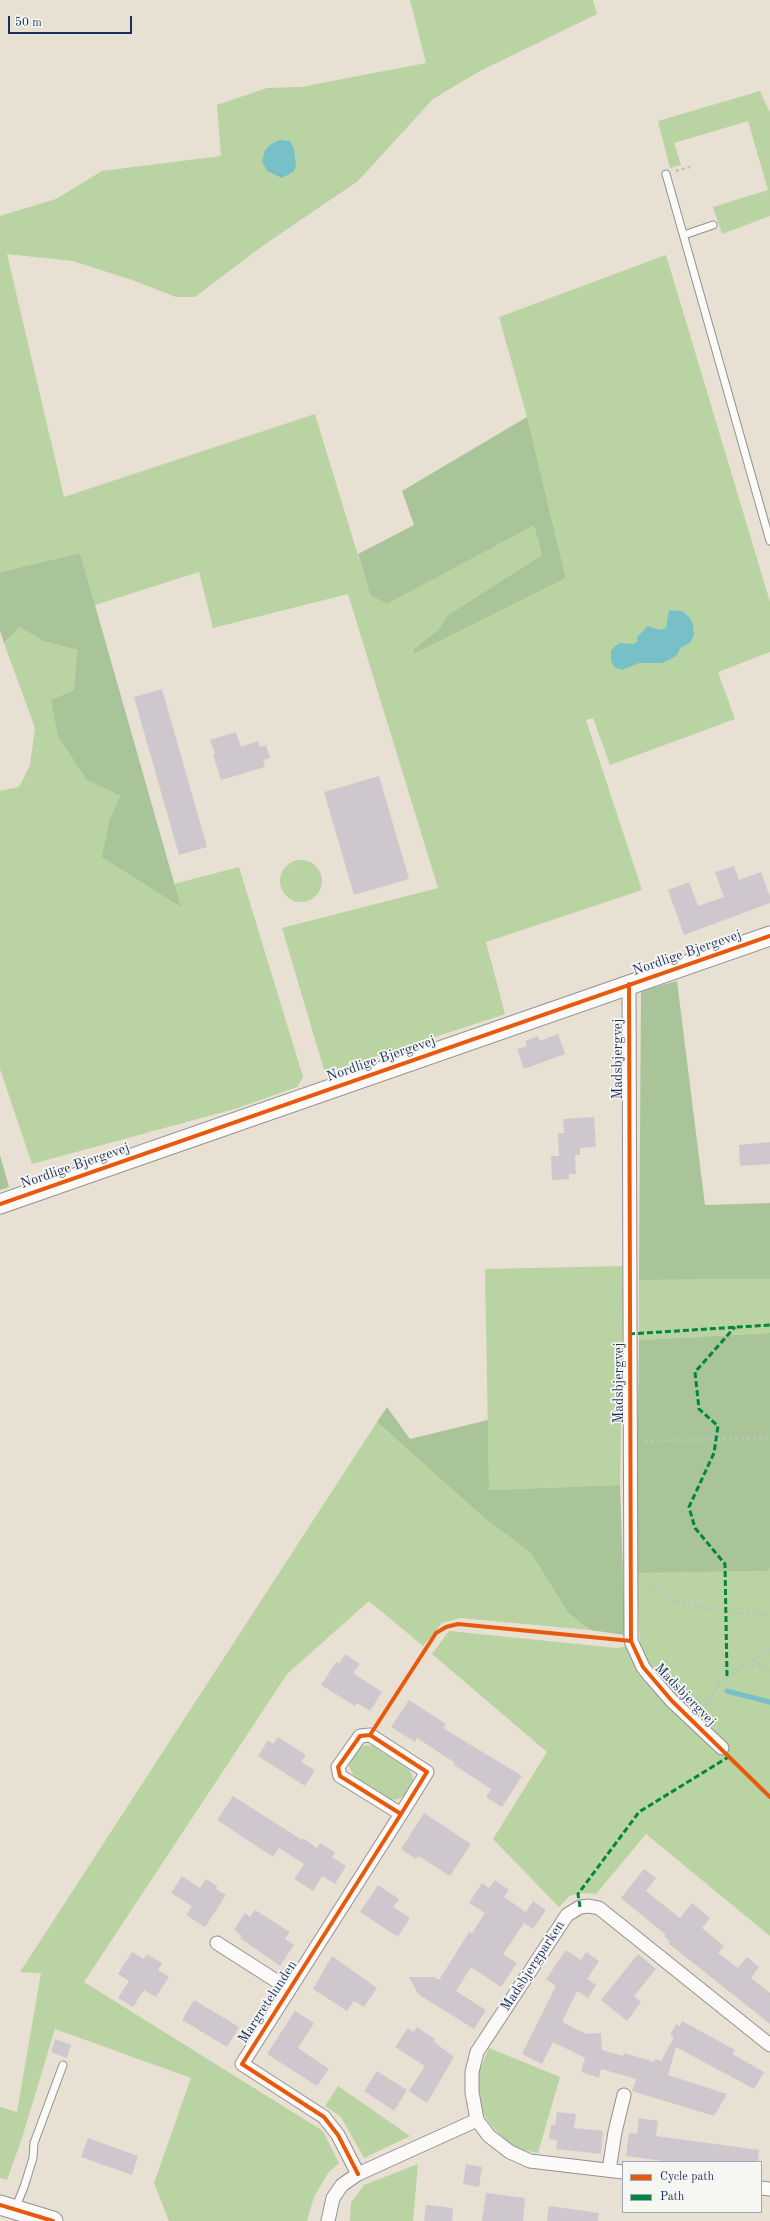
<!DOCTYPE html>
<html>
<head>
<meta charset="utf-8">
<style>
	body { margin:0 }
	#map { position:relative; width:770px; height:2221px; overflow:hidden; background:#e8e0d2; font-family:"Old Standard TT",serif }
	canvas { display:block }
	.legend { position:absolute; left:622px; top:2161px; width:140px; height:52px; box-sizing:border-box; background:#f6f6f2; border:1px solid #9ea6b7; margin:0; padding:5px 7px; list-style:none; font-size:12px; color:#1b2f5e }
	.legend li { display:flex; align-items:center; gap:8px; height:20px }
	.legend b { width:20px; border:1px solid #9ea6b7 }
	.scale { position:absolute; left:8px; top:16px; width:124px; height:18px; box-sizing:border-box; border:2px solid #1b2f5e; border-top:0; padding-left:5px; font-size:12px; line-height:14px; white-space:nowrap; color:#1b2f5e; -webkit-text-stroke:3px #f6f6f2; paint-order:stroke }
</style>
</head>
<body>
<div id="map">
<canvas width="770" height="2221"></canvas>
<ul class="legend">
<li><b style="height:5px;background:#e8590c"></b>Cycle path</li>
<li><b style="height:5px;background:#00873e"></b>Path</li>
</ul>
<div class="scale">50 m</div>
</div>
<script>
const ctx = document.querySelector('canvas').getContext('2d');
ctx.lineJoin = 'round';
function fill(path, color) {
  ctx.fillStyle = color;
  ctx.fill(path, 'evenodd');
}
function shape(rows) {
  const path = new Path2D();
  for (const r of rows) {
    if (r.length === 3) {
      path.moveTo(r[0] + r[2], r[1]);
      path.arc(r[0], r[1], r[2], 0, 2 * Math.PI);
      continue;
    }
    path.moveTo(r[0], r[1]);
    for (let i = 2; i < r.length; i += 2) path.lineTo(r[i], r[i + 1]);
  }
  return path;
}
function trace(path, color, width, dash) {
  ctx.strokeStyle = color;
  ctx.lineWidth = width;
  ctx.lineCap = dash ? 'butt' : 'round';
  ctx.setLineDash(dash || []);
  ctx.stroke(path);
}
function write(font, color, halo, rows, align = 'center') {
  ctx.font = font + ' "Old Standard TT",serif';
  ctx.lineWidth = 3.5;
  ctx.setLineDash([]);
  ctx.textBaseline = 'middle';
  ctx.strokeStyle = halo;
  ctx.fillStyle = color;
  for (const [text, x, y, turn = 0] of rows) {
    ctx.save();
    ctx.translate(x, y);
    ctx.rotate((+turn || 0) * Math.PI / 180);
    ctx.textAlign = isNaN(turn) ? turn : align;
    if (halo) ctx.strokeText(text, 0, 0);
    ctx.fillText(text, 0, 0);
    ctx.restore();
  }
}
fill(shape([
	[410,0,593,0,597,14,478,72,433,99,358,181,261,247,195,297,176,297,132,280,73,261,7,254,64,497,315,414,370,595,387,604,534,524,542,555,448,615,438,630,414,649,414,654,566,578,527,417,499,317,666,255,770,602,770,652,718,672,735,719,610,765,593,718,586,720,642,890,486,942,505,1014,325,1073,282,928,438,888,348,594,213,628,199,572,95,605,80,553,0,572,0,216,56,199,102,171,221,156,217,105,267,88,301,87,426,63],
	[760,91,770,113,770,216,722,234,713,207,768,190,748,121,674,143,681,165,670,168,658,121],
	[20,627,43,641,77,650,74,690,52,700,87,780,120,796,110,818,180,906,174,884,239,867,303,1077,297,1087,238,1108,32,1164,0,1069,0,791,19,787,30,765,35,728,4,643],
	[301,881,21],
	[624,1266,620,1485,489,1490,485,1269],
	[770,1279,770,1333,639,1340,639,1280],
	[377,1422,483,1517,531,1553,568,1613,590,1630,460,1618,442,1623,423,1646,369,1601,287,1674,84,1982,323,2131,339,2163,328,2173,314,2197,307,2221,169,2221,154,2183,191,2078,55,2029,22,2138,7,2180,0,2178,0,2107,17,2112,41,1973,20,1972],
	[770,1568,770,1936,646,1834,596,1894,582,1893,569,1896,559,1907,493,1839,547,1752,432,1654,449,1631,617,1648,640,1644,636,1573,767,1571],
	[365,1745,373,1746,410,1770,413,1779,413,1784,403,1797,395,1800,390,1799,353,1775,349,1766,350,1760,357,1749],
	[489,2048,560,2077,538,2153,517,2149,506,2141,490,2124,484,2114,479,2101,479,2072],
	[338,2086,410,2136,364,2158,341,2117,325,2106],
	[418,2164,413,2221,350,2221,351,2203,364,2185]
]), '#b9d3a2');
fill(shape([
	[527,417,566,578,414,654,414,649,438,630,448,615,542,555,534,525,387,604,370,595,358,554,414,525,402,491],
	[80,553,95,605,181,907,102,857,110,818,120,796,87,780,58,736,51,700,74,690,77,650,43,641,20,627,4,643,0,631,0,572],
	[677,981,705,1205,770,1203,770,1279,639,1280,641,991],
	[0,1155,9,1187,0,1190],
	[770,1333,770,1568,767,1571,636,1573,639,1340],
	[387,1407,410,1439,488,1420,489,1490,620,1485,625,1635,590,1630,568,1613,531,1553,483,1517,377,1422]
]), '#a9c499');
fill(shape([
	[280,140,290,141,294,149,296,167,293,172,282,178,267,171,262,161,265,150,271,144],
	[669,610,682,611,690,618,693,625,694,635,690,643,680,648,677,655,671,659,662,663,639,663,622,670,614,667,611,660,611,651,615,646,620,643,633,644,638,641,637,637,648,626,659,630,666,628]
]), '#77c0c8');
trace(shape([
	[727,1691,770,1702]
]), '#77c0c8', 5);
fill(shape([
	[162,689,207,847,179,855,134,697],
	[236,732,241,747,258,741,260,747,266,745,270,758,263,760,265,767,221,780,213,755,215,754,210,740],
	[379,776,409,879,354,895,324,792],
	[734,866,739,880,761,872,770,897,770,903,684,935,668,890,689,882,698,906,724,897,715,872],
	[558,1034,565,1054,524,1069,517,1049,527,1046,525,1041,538,1036,540,1041],
	[594,1117,596,1147,580,1148,580,1155,575,1155,576,1174,569,1174,569,1179,552,1180,551,1156,559,1156,558,1133,564,1133,563,1119],
	[770,1142,770,1164,740,1166,739,1145],
	[345,1654,360,1664,353,1673,382,1692,370,1711,357,1703,355,1706,321,1685,336,1662,339,1664],
	[409,1700,446,1724,443,1728,522,1776,502,1807,486,1797,491,1789,454,1765,455,1763,417,1738,415,1742,391,1727],
	[278,1737,306,1755,301,1762,315,1770,305,1786,258,1756,268,1740,273,1744],
	[233,1796,302,1840,303,1838,317,1848,320,1843,335,1852,332,1857,346,1866,335,1884,322,1876,313,1891,294,1879,304,1864,279,1848,273,1857,217,1820],
	[424,1813,471,1844,450,1876,418,1856,416,1859,401,1849],
	[644,1869,656,1878,646,1891,680,1918,692,1903,710,1918,702,1928,724,1946,718,1953,738,1968,747,1957,759,1967,751,1978,770,1993,770,2024,668,1943,670,1941,664,1936,666,1935,621,1898],
	[182,1876,200,1888,206,1879,217,1886,216,1889,226,1895,205,1927,186,1915,192,1906,171,1893],
	[495,1880,509,1890,504,1897,526,1912,533,1901,546,1910,533,1929,524,1923,503,1954,517,1963,501,1987,471,1967,456,1991,486,2010,474,2029,418,1994,409,1977,434,1977,439,1980,469,1932,472,1933,485,1913,469,1903,482,1883,489,1888],
	[378,1885,399,1899,393,1907,410,1918,398,1937,360,1912],
	[255,1910,290,1932,285,1939,294,1945,280,1966,240,1938,242,1936,234,1930,245,1913,250,1917],
	[566,1950,581,1960,586,1952,599,1961,587,1979,596,1985,588,1998,577,1991,562,2022,586,2034,601,2033,602,2050,623,2056,624,2053,654,2062,655,2059,661,2061,674,2037,670,2035,676,2024,680,2026,682,2021,735,2050,732,2054,764,2072,754,2089,676,2047,668,2075,727,2094,714,2116,632,2091,636,2079,601,2069,599,2078,581,2072,585,2058,553,2042,542,2064,522,2054,556,1986,546,1979],
	[132,1952,144,1959,147,1954,162,1963,158,1970,169,1977,156,1997,144,1990,133,2007,118,1998,129,1981,118,1974],
	[638,1954,656,1969,634,1996,641,2002,627,2021,601,2000],
	[332,1956,377,1988,364,2007,354,2001,347,2011,313,1989],
	[194,2000,239,2027,227,2047,182,2020],
	[295,2011,314,2023,298,2048,329,2069,317,2086,267,2054],
	[417,2027,435,2039,434,2042,454,2057,427,2103,409,2091,425,2066,395,2047,408,2028,414,2032],
	[55,2039,71,2045,67,2058,51,2052],
	[377,2071,407,2090,394,2111,364,2091],
	[557,2112,576,2114,574,2128,603,2131,601,2154,556,2149,557,2140,549,2139,551,2125,555,2125],
	[639,2118,658,2121,656,2136,759,2150,758,2162,671,2162,626,2156,629,2133,637,2134],
	[88,2138,138,2156,132,2175,81,2157],
	[466,2164,482,2167,479,2187,463,2184],
	[486,2193,525,2198,523,2221,482,2221],
	[426,2205,453,2208,452,2221,424,2221],
	[549,2206,599,2213,598,2221,547,2221]
]), '#cec8ce');
const lane = shape([
	[666,174,770,541],
	[684,235,713,225],
	[15,2209,24,2187,33,2158,34,2143,63,2065]
]);
const street = shape([
	[629,984,631,1641,643,1667,650,1676,672,1701,722,1748],
	[217,1943,289,1989],
	[609,2170,615,2132,624,2095],
	[623,2172,530,2161,510,2152,489,2136,477,2120,472,2092,472,2072,477,2052,567,1915,580,1907,589,1906,599,1908,770,2045],
	[358,2174,338,2135,324,2117,242,2064,401,1814,427,1772,370,1735,360,1736,338,1767,340,1776,401,1814],
	[761,2188,770,2189],
	[328,2221,333,2198,342,2185,358,2174,477,2120]
]);
const secondary = shape([
	[0,1204,770,936],
	[0,2205,53,2221]
]);
trace(lane, '#929192', 9);
trace(street, '#929192', 15);
trace(secondary, '#929192', 21);
trace(shape([
	[676,171,693,166],
	[645,1441,770,1438],
	[646,1582,675,1601,725,1613,770,1614],
	[746,1664,770,1670],
	[702,1711,720,1682,770,1649]
]), '#bfc0c2', 2.5, [3, 3]);
trace(lane, '#fcfaf8', 7);
trace(street, '#fcfaf8', 13);
trace(secondary, '#fcfaf8', 19);
trace(shape([
	[629,1334,770,1325],
	[727,1676,725,1564,695,1528,689,1507,714,1453,718,1426,699,1409,695,1372,735,1327],
	[580,1907,578,1894,639,1812,730,1756]
]), '#00873e', 3, [6, 3]);
trace(shape([
	[629,984,631,1641,643,1667,672,1701,770,1797],
	[0,1204,770,936],
	[370,1735,436,1633,446,1627,458,1624,631,1641],
	[358,2174,338,2135,324,2117,242,2064,401,1814,427,1772,370,1735,360,1736,338,1767,340,1776,401,1814],
	[0,2205,53,2221]
]), '#e8590c', 4);
write('14px', '#1b2f5e', '#f6f6f2', [
	["Nordlige Bjergevej",687,953,-19],
	["Nordlige Bjergevej",381,1059,-19],
	["Madsbjergvej",618,1059,-90],
	["Nordlige Bjergevej",75,1166,-19],
	["Madsbjergvej",619,1383,-90],
	["Madsbjergvej",685,1695,46],
	["Madsbjergparken",533,1966,-57],
	["Margretelunden",268,2002,-57]
]);
</script>
</body>
</html>
